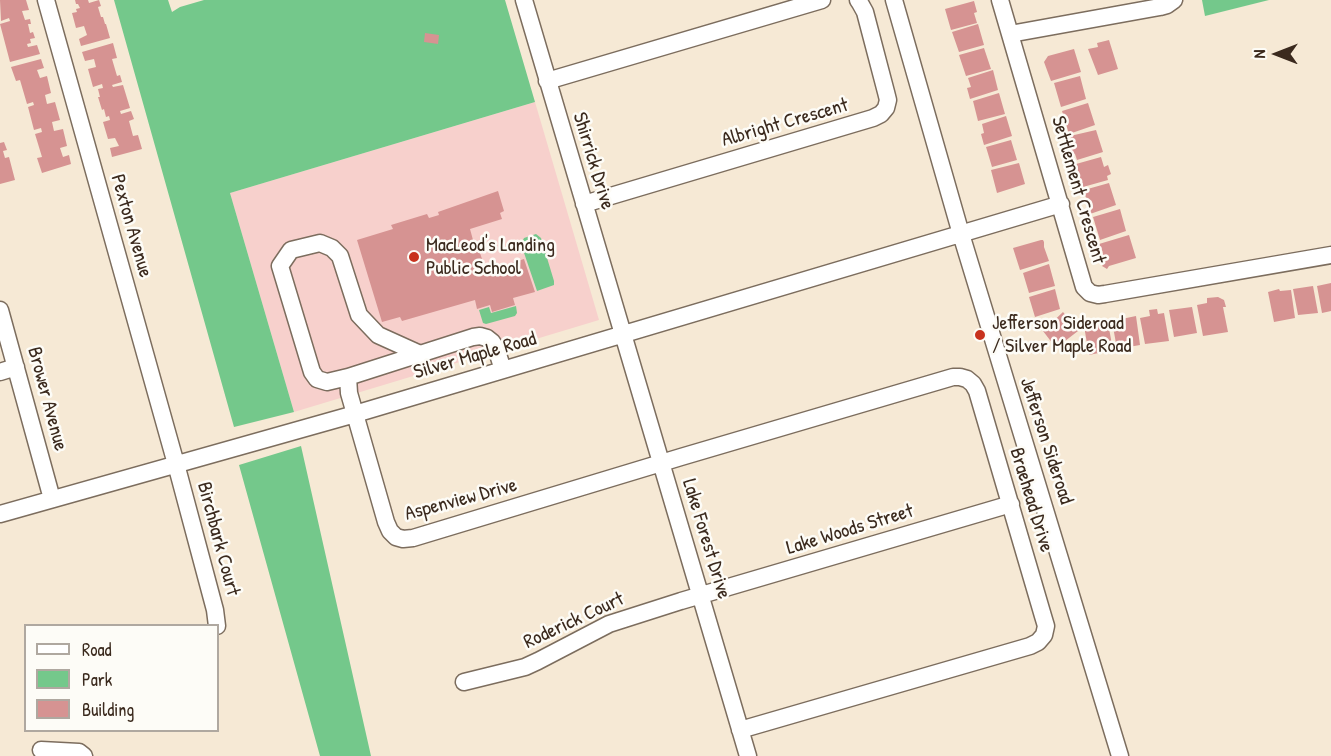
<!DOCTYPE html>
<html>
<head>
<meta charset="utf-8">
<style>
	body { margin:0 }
	#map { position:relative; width:1331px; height:756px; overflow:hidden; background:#f6e9d5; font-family:"Patrick Hand",sans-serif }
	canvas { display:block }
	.legend { position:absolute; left:24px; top:624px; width:195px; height:108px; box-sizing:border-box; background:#fdfcf7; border:2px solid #afa8a0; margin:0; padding:8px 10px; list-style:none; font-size:18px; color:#3b2a1e }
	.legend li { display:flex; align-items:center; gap:12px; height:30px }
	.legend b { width:30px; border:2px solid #afa8a0 }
	.north { position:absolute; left:1247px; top:24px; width:60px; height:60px; -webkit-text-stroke:4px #fdfcf7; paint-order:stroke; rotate:270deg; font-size:16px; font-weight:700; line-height:24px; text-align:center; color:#3b2a1e }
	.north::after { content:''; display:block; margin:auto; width:21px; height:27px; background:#3b2a1e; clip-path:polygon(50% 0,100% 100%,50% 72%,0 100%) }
</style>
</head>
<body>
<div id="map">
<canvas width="1331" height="756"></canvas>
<ul class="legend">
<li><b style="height:8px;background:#fff"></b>Road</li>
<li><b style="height:16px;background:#74c88b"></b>Park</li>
<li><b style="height:16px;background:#d69392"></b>Building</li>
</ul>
<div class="north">N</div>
</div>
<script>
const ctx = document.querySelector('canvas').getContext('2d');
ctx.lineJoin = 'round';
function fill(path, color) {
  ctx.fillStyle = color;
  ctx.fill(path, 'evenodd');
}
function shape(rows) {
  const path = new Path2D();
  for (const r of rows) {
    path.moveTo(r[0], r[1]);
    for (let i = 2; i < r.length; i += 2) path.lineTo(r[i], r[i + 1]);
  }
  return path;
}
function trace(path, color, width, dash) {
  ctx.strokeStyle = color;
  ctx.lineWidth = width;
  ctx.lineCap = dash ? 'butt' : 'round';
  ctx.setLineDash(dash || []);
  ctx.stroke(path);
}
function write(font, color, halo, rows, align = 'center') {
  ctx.font = font + ' "Patrick Hand",sans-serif';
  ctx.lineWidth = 5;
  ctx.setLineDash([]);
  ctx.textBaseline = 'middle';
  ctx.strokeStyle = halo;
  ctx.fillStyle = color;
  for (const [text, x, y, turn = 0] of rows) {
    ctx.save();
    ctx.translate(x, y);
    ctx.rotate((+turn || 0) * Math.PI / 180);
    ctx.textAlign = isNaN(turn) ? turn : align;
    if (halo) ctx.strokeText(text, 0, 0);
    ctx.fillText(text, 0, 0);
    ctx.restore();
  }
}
fill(shape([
	[535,102,599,320,294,412,230,193]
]), '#f7d0cc');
fill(shape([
	[114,0,168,0,172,12,180,7,204,0,505,0,535,102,230,193,294,412,234,427],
	[1202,0,1269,0,1205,16],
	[536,234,541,238,554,281,554,285,537,291,521,244,524,238],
	[516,306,517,313,515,316,486,324,483,323,479,310,489,307,491,313],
	[301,446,371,756,320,756,239,465]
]), '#74c88b');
fill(shape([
	[0,0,26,0,29,10,22,11,25,20,30,19,31,24,28,24,30,33,33,32,35,38,30,39,31,43,27,44,28,47,37,45,40,54,10,62,0,24,10,21,9,18,1,21],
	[75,0,88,0,89,3,99,0,101,6,98,7,101,17,103,17,105,24,106,24,110,38,81,46,79,39,87,35,84,26,76,28,72,13,77,12,76,9,80,8,78,4,76,4],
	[974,1,977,12,974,13,977,23,951,30,945,9],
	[978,24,984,45,959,52,952,32],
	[425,33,439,35,438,44,424,42],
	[1109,40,1118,69,1098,75,1088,49,1098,47,1097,43],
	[113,43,117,58,112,59,117,76,120,75,122,82,112,85,113,87,123,85,130,108,120,111,121,114,131,111,134,119,129,121,133,136,138,135,142,149,112,157,110,148,119,146,115,138,108,139,103,122,110,120,109,116,106,117,104,109,102,110,98,97,100,97,98,89,103,88,102,84,93,87,88,69,96,67,94,59,85,61,82,52],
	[984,48,991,69,966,76,959,55],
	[1074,49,1081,72,1051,81,1044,62,1048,56],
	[41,59,44,68,37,70,40,78,47,76,51,93,45,95,47,104,55,102,60,120,52,122,54,131,63,129,67,146,60,148,63,157,69,155,71,164,42,173,37,158,42,157,35,134,42,132,41,128,34,130,28,107,34,105,33,102,27,104,20,80,16,81,11,67],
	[993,70,998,90,970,99,967,88,971,87,968,78],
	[1080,76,1086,99,1061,107,1054,83],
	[999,93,1005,114,978,121,973,101],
	[1088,103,1095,125,1069,134,1062,111],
	[1006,116,1012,136,984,145,981,134,984,133,982,124],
	[1096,130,1103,152,1077,160,1075,154,1070,155,1068,148,1073,146,1070,136],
	[1011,140,1017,160,992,167,986,147],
	[4,142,7,150,3,151,5,158,9,157,15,180,0,184,0,143],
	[1101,157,1104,167,1108,165,1111,174,1107,176,1108,180,1083,187,1076,164],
	[1019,163,1025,184,997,193,991,170],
	[1109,183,1116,205,1090,214,1084,190],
	[498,191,504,211,500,213,502,219,470,229,476,251,479,250,486,271,524,259,535,292,513,298,515,305,492,312,490,305,477,309,475,300,402,321,400,317,382,322,357,240,393,229,391,225,427,214,429,218,439,215,438,212],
	[1120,209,1126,231,1100,240,1093,217],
	[1129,235,1136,258,1109,266,1107,269,1102,266,1104,264,1101,255,1103,254,1099,244],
	[1041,240,1043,240,1044,242,1044,247,1049,261,1020,270,1013,248],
	[1049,264,1055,286,1029,293,1023,273],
	[1331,283,1331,311,1322,313,1317,286],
	[1313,286,1318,313,1298,315,1293,289],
	[1055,289,1060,309,1035,317,1029,297],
	[1279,289,1280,291,1291,290,1295,318,1274,322,1268,292],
	[1218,297,1224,300,1226,307,1223,307,1228,332,1203,336,1197,305,1207,303,1207,298],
	[1192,307,1197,333,1174,337,1169,310],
	[1157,309,1158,314,1164,313,1169,341,1145,344,1140,318,1150,316,1149,310],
	[1063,312,1078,331,1056,348,1043,331],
	[1136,316,1140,345,1117,349,1112,321],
	[1108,323,1113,350,1089,355,1084,326]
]), '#d69392');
const minor = shape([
	[46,0,176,464,215,610,217,626],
	[524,0,748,756],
	[894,0,961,234,1120,756],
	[1000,0,1084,287,1090,293,1098,295,1105,294,1331,255],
	[1010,34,1160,7,1167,5,1174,0],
	[547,81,822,0],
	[584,204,873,118,881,114,886,108,888,100,886,92,865,12,860,3,858,0],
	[0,310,52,499],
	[503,370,496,348,492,342,487,338,480,336,473,337,348,377,349,393,386,522,390,531,396,537,403,539,413,538,681,457,953,377,960,377,967,379,973,384,977,391,1043,616,1046,626,1044,635,1038,642,1030,646,740,730],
	[0,372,16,367],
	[348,377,327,382,317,379,312,372,280,266,291,250,320,243,332,248,340,256,359,315,378,335,420,354],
	[0,514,355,414,1061,204],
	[464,682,525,667,538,661,609,624,681,601,1011,504],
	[41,750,79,752,84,756]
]);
trace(minor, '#7c6d5e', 19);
trace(minor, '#fff', 16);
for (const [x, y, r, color] of [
	[414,257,6,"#c8321e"],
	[980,335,6,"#c8321e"]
]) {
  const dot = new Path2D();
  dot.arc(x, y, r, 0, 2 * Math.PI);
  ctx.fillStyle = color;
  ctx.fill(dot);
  trace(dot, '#fdfcf7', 2);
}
write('20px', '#3b2a1e', '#fdfcf7', [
	["Albright Crescent",785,123,-16],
	["Shirrick Drive",593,161,73],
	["Settlement Crescent",1078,190,74],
	["Pexton Avenue",131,226,74],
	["Silver Maple Road",475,356,-16],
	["Brower Avenue",47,399,75],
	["Jefferson Sideroad",1046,441,72],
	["Aspenview Drive",461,500,-15],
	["Braehead Drive",1031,500,73],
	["Lake Woods Street",850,530,-17],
	["Birchbark Court",218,539,75],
	["Lake Forest Drive",706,539,73],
	["Roderick Court",574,621,-25]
]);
write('20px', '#3b2a1e', '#fdfcf7', [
	["MacLeod's Landing",426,246],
	["Public School",426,269],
	["Jefferson Sideroad",992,324],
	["/ Silver Maple Road",992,347]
], 'left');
</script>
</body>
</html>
